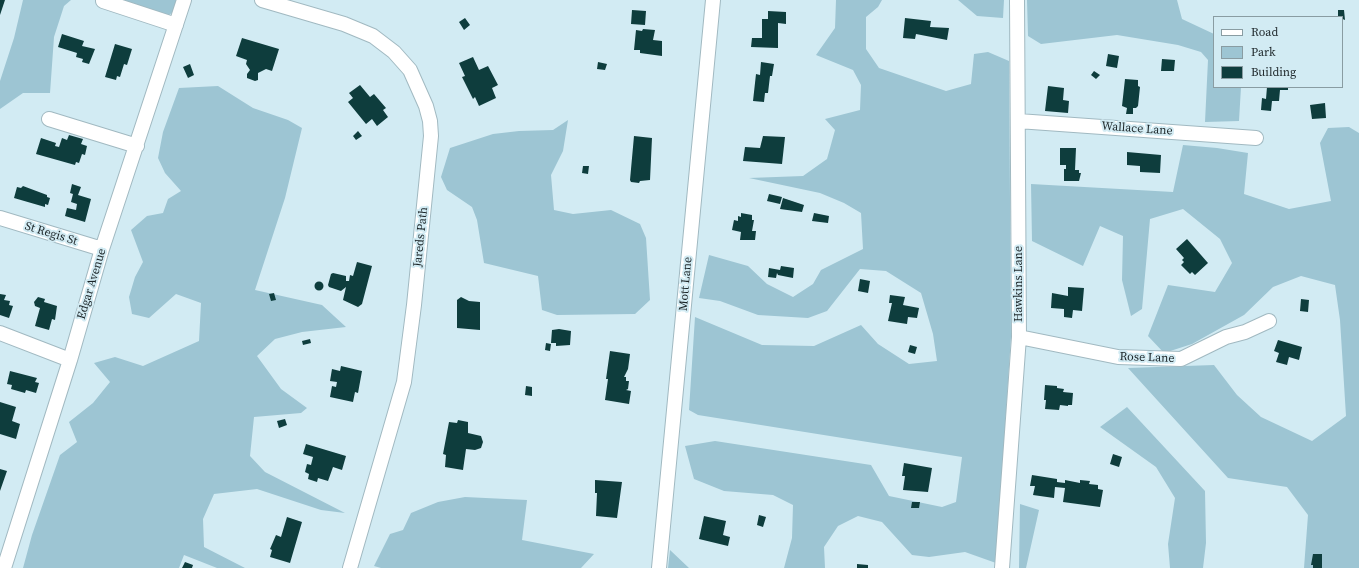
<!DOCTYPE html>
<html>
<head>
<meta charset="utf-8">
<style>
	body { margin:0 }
	#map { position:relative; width:1359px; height:568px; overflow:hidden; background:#d2ebf3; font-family:"Source Serif 4",serif }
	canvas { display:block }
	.legend { position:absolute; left:1213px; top:16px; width:130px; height:72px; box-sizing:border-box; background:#d2ebf3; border:1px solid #899ca2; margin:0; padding:5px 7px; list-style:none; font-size:12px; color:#1c2528 }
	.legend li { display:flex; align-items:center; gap:8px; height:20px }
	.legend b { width:20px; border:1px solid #899ca2 }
</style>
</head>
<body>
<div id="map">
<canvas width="1359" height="568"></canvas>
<ul class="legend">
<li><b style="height:5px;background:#fff"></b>Road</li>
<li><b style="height:11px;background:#9dc5d3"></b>Park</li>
<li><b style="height:11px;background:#0e3d3d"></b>Building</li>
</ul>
</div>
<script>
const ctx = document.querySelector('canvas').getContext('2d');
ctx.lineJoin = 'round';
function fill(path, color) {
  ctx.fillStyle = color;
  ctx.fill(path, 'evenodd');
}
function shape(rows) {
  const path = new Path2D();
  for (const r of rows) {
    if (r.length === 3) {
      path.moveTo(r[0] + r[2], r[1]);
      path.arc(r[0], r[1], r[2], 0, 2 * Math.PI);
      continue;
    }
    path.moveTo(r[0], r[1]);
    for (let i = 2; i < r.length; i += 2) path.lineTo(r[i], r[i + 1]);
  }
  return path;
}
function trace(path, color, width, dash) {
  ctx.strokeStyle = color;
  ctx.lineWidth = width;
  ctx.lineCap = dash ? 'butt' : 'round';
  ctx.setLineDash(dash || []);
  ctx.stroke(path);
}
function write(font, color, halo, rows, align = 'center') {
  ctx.font = font + ' "Source Serif 4",serif';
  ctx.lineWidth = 4;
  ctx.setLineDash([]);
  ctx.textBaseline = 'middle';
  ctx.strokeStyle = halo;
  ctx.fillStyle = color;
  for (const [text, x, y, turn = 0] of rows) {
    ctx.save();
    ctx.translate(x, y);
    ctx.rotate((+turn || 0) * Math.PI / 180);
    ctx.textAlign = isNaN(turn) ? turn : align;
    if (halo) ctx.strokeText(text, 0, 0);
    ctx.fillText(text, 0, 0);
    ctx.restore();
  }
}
fill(shape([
	[23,0,71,0,64,6,54,37,50,93,23,93,0,109,0,81,14,38],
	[118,0,177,0,174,11,168,16],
	[836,0,882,0,878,7,866,17,866,49,879,68,946,91,971,84,974,54,988,52,1009,61,1011,337,996,563,965,552,929,557,912,555,882,522,858,516,838,526,824,547,825,568,784,568,792,538,793,505,773,495,724,491,694,479,685,446,715,441,871,465,889,496,942,507,956,502,962,457,698,415,689,410,695,317,762,345,814,346,861,325,878,344,909,364,937,361,933,334,921,293,886,271,860,269,827,311,808,318,758,315,720,301,699,298,709,255,748,266,767,284,793,297,813,284,821,270,863,249,861,213,844,203,820,193,749,178,803,176,827,159,835,130,825,119,860,110,861,85,853,70,816,55,835,28],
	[958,0,1004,0,1003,18,977,16],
	[1027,0,1177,0,1182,19,1214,34,1214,87,1241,87,1239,121,1205,122,1208,60,1201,52,1178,45,1117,35,1041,44,1028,36],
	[218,86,253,108,288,120,302,128,285,198,255,290,322,305,346,327,302,332,275,339,257,356,281,389,307,408,301,413,254,417,250,456,265,472,345,513,321,510,257,489,214,494,203,519,204,547,245,568,217,568,184,555,179,568,23,568,32,535,60,455,77,442,69,422,93,403,110,382,94,363,115,357,143,366,199,341,201,303,176,294,149,318,132,314,129,297,135,277,143,262,131,230,147,216,163,213,168,199,181,191,165,173,158,158,163,132,179,88],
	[568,120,563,151,551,175,554,210,573,214,611,210,640,224,646,238,650,300,635,314,557,315,542,310,538,276,484,263,477,220,472,207,447,190,441,177,450,148,493,134,519,131,553,130],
	[1349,127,1359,133,1359,568,1304,568,1308,515,1287,487,1228,478,1128,368,1214,365,1237,395,1261,417,1312,441,1346,416,1340,320,1335,285,1301,276,1273,287,1244,315,1192,344,1164,353,1148,336,1168,285,1215,292,1232,263,1220,239,1183,209,1150,219,1142,309,1131,316,1122,280,1123,236,1100,226,1083,266,1032,241,1031,184,1173,192,1183,145,1217,148,1248,153,1244,194,1289,209,1331,201,1320,143,1328,128],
	[1127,407,1205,491,1206,543,1203,568,1170,568,1168,544,1175,498,1156,467,1100,427],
	[465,497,527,500,522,540,594,554,581,568,381,568,374,566,390,534,403,530,411,513,438,502],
	[1020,504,1039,510,1026,568,1019,568],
	[670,550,689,568,668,568]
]), '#9dc5d3');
fill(shape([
	[0,0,5,0,0,15],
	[632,10,646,11,645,25,631,24],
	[1338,10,1344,10,1345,20,1338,17],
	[768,11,786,12,786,24,778,23,778,48,751,47,752,38,762,38,762,19,768,19],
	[465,18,470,25,464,30,459,22],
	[905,18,931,21,930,27,949,28,947,40,916,34,915,39,903,38],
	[643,29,655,30,653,40,662,41,662,56,640,53,640,50,634,50,636,30,642,31],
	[62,34,84,41,82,46,95,49,89,64,82,62,83,59,76,57,77,53,58,47],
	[242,38,279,49,272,71,266,69,258,73,258,80,255,81,247,78,247,74,250,70,246,64,247,60,236,56],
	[115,44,132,49,127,65,124,64,120,77,117,76,116,80,105,77],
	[1108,54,1119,56,1117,68,1106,66],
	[473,57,479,70,488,66,498,85,492,88,496,98,479,106,475,97,473,99,462,77,465,76,459,63],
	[1162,59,1175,60,1174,71,1161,71],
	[598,62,607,64,605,70,597,69],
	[761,62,774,64,772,76,770,76,768,93,765,93,764,102,753,101,756,74,760,75],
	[190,64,194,75,188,78,183,67],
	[1094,71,1100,75,1096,79,1091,75],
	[1125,79,1138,80,1138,86,1140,87,1138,106,1136,108,1133,108,1133,114,1126,114,1127,108,1122,106],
	[360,85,370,97,374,94,386,108,383,110,388,117,377,126,372,119,366,124,348,102,353,98,349,93],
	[1048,86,1064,88,1063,100,1069,101,1068,113,1045,111],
	[1267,87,1288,87,1288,90,1280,90,1279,101,1272,101,1271,111,1261,110,1262,98,1266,99],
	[1325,103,1326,118,1312,119,1310,105],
	[358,131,362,136,356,140,353,136],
	[69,135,83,139,81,144,87,146,85,155,82,154,79,163,76,162,75,165,36,154,41,138,56,143,55,146,59,147,62,138,67,140],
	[634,136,652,138,650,180,640,181,639,183,631,182,630,180],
	[763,136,785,137,782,164,743,161,745,147,760,148],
	[1060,148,1076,148,1075,170,1079,170,1079,173,1081,173,1079,181,1064,181,1064,169,1066,169,1066,165,1060,165],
	[1127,152,1161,155,1160,173,1140,172,1140,166,1127,165],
	[583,166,589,166,588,174,582,173],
	[72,184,81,187,78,195,91,199,85,222,65,216,67,208,76,210,77,204,71,202,73,194,70,193],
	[23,186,47,195,47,197,50,198,48,205,45,204,45,207,14,198,17,187,21,188],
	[769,194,782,197,780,204,767,201],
	[783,198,804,205,802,212,780,209],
	[741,213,752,215,752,220,754,220,752,231,756,231,755,240,740,240,741,232,732,230,734,220,738,221,738,216,741,217],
	[814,213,829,216,828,223,812,221],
	[1187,239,1208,263,1195,275,1192,272,1190,274,1181,265,1184,262,1182,260,1184,258,1176,249],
	[357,262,372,266,362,304,358,307,343,300,346,287,341,291,329,287,328,285,331,274,333,273,346,276,346,281,349,281,350,275,353,276],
	[781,266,794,268,793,278,778,275,777,273,776,278,768,277,769,268,780,270],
	[860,279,870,281,868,293,858,291],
	[319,286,4.5],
	[1068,287,1084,288,1082,311,1073,310,1072,318,1064,317,1064,309,1051,308,1052,293,1068,296],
	[274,293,276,300,271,301,269,294],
	[0,294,6,295,4,300,10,301,9,305,13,306,9,318,0,315],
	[890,295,905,297,903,305,919,308,917,318,908,317,907,324,888,321,892,303,889,303],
	[38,297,45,299,44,302,57,306,55,320,52,319,49,330,35,326,40,308,35,306,34,302],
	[461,297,469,301,480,302,480,330,457,328,457,300],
	[1301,299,1309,300,1308,312,1300,311],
	[559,329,571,331,570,345,556,346,556,343,551,343,552,330],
	[310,339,311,343,303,345,302,341],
	[1278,340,1302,347,1299,360,1289,357,1287,365,1276,362,1279,353,1274,351],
	[546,343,551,344,550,351,545,350],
	[910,345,917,347,915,354,908,352],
	[610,351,630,354,628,369,624,377,626,377,626,381,629,381,628,389,626,390,631,391,629,404,605,400,608,379,606,379],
	[341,366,362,371,358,393,355,392,353,402,330,397,332,386,336,387,337,382,330,381,332,369,340,371],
	[10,371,37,378,35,382,39,383,36,393,26,390,25,393,11,389,12,385,7,384],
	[1045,385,1057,386,1057,388,1064,389,1063,392,1073,393,1072,405,1068,405,1068,406,1060,405,1059,410,1045,409,1046,400,1044,400],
	[526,386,532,387,532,396,525,395],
	[0,402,16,407,12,421,20,424,16,439,0,434],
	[285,419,287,425,279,428,277,421],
	[458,420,468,422,468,433,481,436,483,442,481,448,475,450,466,449,463,470,445,467,446,455,443,454,449,422,457,423],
	[306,444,346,456,342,470,333,467,328,481,318,478,317,482,308,479,309,474,305,472,307,464,311,465,313,457,303,454],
	[1113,454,1122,457,1119,467,1110,464],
	[904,463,932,468,928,492,903,490,905,476,902,476],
	[0,469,7,471,0,491],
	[1032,475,1057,479,1057,482,1065,483,1065,480,1080,483,1080,480,1090,481,1089,484,1098,485,1098,489,1103,490,1100,507,1063,502,1065,488,1055,487,1054,498,1033,495,1035,486,1030,486],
	[595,480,622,482,617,518,596,516,597,493,595,493],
	[912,502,920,502,919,508,911,508],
	[759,515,766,517,763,527,757,525],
	[704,516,726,521,723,535,730,537,728,546,699,539],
	[287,517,302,522,290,563,270,557,272,550,270,549,276,535,281,537],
	[1313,554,1322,554,1322,568,1313,568,1313,565,1311,565],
	[185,562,193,565,192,568,182,568],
	[857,564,868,565,868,568,857,568]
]), '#0e3d3d');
const minor = shape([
	[262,0,344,24,373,36,394,52,410,70,426,106,430,121,431,136,414,305,404,382,350,568],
	[103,1,176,25],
	[49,119,137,146],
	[1018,121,1256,138],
	[0,218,102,249],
	[0,333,70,360],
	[1019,337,1118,357,1181,359,1226,337,1245,332,1269,321],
	[4,568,70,360,102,249,184,0],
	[659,568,713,0],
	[1002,568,1019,337,1017,0]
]);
trace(minor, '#a1b9c1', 16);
trace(minor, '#fff', 14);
write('12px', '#1c2528', '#d2ebf3', [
	["Wallace Lane",1137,129,4],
	["St Regis St",51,234,17],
	["Jareds Path",421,237,-84],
	["Edgar Avenue",92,284,-73],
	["Mott Lane",686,284,-85],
	["Hawkins Lane",1019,284,-90],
	["Rose Lane",1147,358,2]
]);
</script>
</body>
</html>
